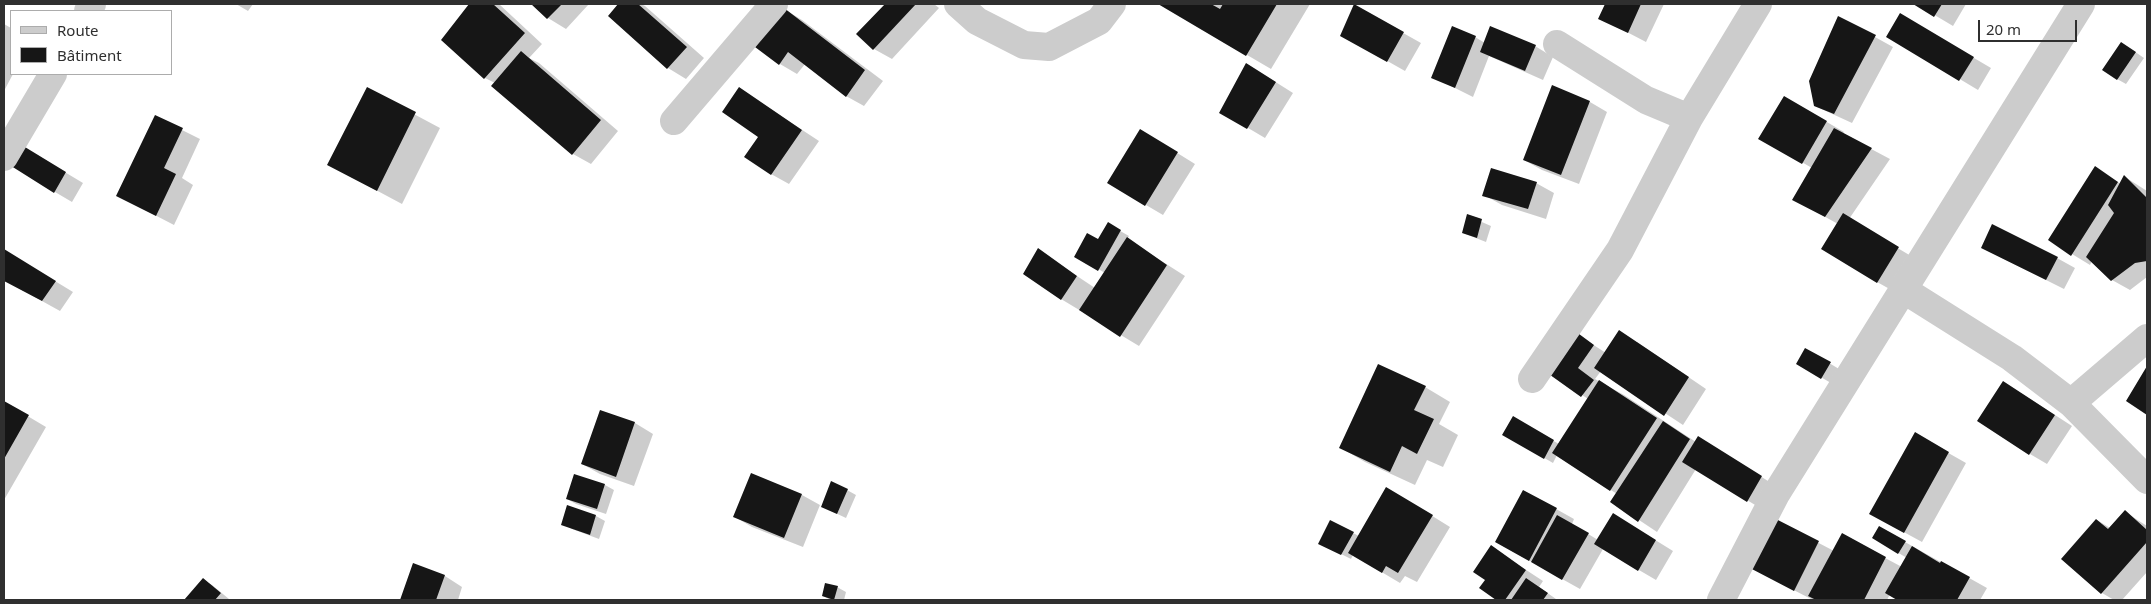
<!DOCTYPE html>
<html>
<head>
<meta charset="utf-8">
<style>
	body { margin:0 }
	#map { position:relative; width:2151px; height:604px; overflow:hidden; background:#fff; font-family:"Noto Sans",sans-serif }
	canvas { display:block }
	.frame { position:absolute; inset:0; border:5px solid #2f2f2f; pointer-events:none }
	.legend { position:absolute; left:10px; top:10px; width:162px; height:65px; box-sizing:border-box; background:#fff; border:1px solid #acacac; margin:0; padding:6px 9px; list-style:none; font-size:15px; color:#2f2f2f }
	.legend li { display:flex; align-items:center; gap:10px; height:25px }
	.legend b { width:25px; border:1px solid #acacac }
	.scale { position:absolute; left:1978px; top:20px; width:99px; height:22px; box-sizing:border-box; border:2px solid #2f2f2f; border-top:0; padding-left:6px; font-size:15px; line-height:18px; white-space:nowrap; color:#2f2f2f; -webkit-text-stroke:4px #fff; paint-order:stroke }
</style>
</head>
<body>
<div id="map">
<canvas width="2151" height="604"></canvas>
<div class="frame"></div>
<ul class="legend">
<li><b style="height:6px;background:#ccc"></b>Route</li>
<li><b style="height:14px;background:#161616"></b>Bâtiment</li>
</ul>
<div class="scale">20 m</div>
</div>
<script>
const ctx = document.querySelector('canvas').getContext('2d');
ctx.lineJoin = 'round';
function fill(path, color) {
  ctx.fillStyle = color;
  ctx.fill(path, 'evenodd');
}
function shape(rows) {
  const path = new Path2D();
  for (const r of rows) {
    path.moveTo(r[0], r[1]);
    for (let i = 2; i < r.length; i += 2) path.lineTo(r[i], r[i + 1]);
  }
  return path;
}
function trace(path, color, width, dash) {
  ctx.strokeStyle = color;
  ctx.lineWidth = width;
  ctx.lineCap = dash ? 'butt' : 'round';
  ctx.setLineDash(dash || []);
  ctx.stroke(path);
}
fill(shape([
	[236,4,253,4,248,11],
	[470,4,499,4,542,44,529,58,539,63,618,131,591,164,573,154,495,83,485,78,443,40],
	[533,4,589,4,566,29,548,18],
	[620,4,641,4,645,6,704,58,686,79,668,68,609,16],
	[886,4,934,4,939,8,892,59,874,49,858,34],
	[1160,4,1310,4,1271,69],
	[1607,4,1664,4,1646,42,1600,18],
	[1916,4,1966,4,1953,26],
	[1355,6,1421,43,1405,71,1359,45],
	[784,9,802,20,883,81,864,106,846,96,805,64,797,74,780,64],
	[1839,17,1893,47,1852,123,1815,106],
	[4,24,11,28,11,74,13,74,4,91],
	[1918,25,1991,68,1978,90,1888,36],
	[1475,37,1485,43,1535,46,1553,57,1543,80,1489,56,1473,97,1433,77],
	[2131,49,2144,58,2126,84,2117,79],
	[1247,64,1293,93,1265,138,1221,112],
	[367,89,440,128,402,204,329,165],
	[740,89,819,141,789,184,771,174,760,136],
	[1784,97,1844,132,1843,134,1890,159,1849,219,1916,259,1895,292,1877,282,1838,224,1811,209,1812,168,1760,138],
	[1590,102,1607,112,1579,184,1542,170,1524,160],
	[156,117,200,139,182,178,193,185,174,225,118,196],
	[1158,141,1195,164,1163,215,1146,205],
	[38,156,83,183,72,202,55,192],
	[2095,168,2121,184,2125,177,2147,191,2147,277,2130,290,2112,280,2092,261,2090,265,2049,240],
	[1536,183,1554,193,1546,219,1502,205,1484,195],
	[1468,216,1491,226,1486,242,1463,233],
	[1108,224,1129,236,1127,239,1185,276,1139,346,1061,299,1038,250,1095,288,1105,273,1076,256,1098,241],
	[4,250,73,292,60,311,4,280],
	[2000,257,2057,258,2075,268,2064,289],
	[1575,333,1606,353,1637,342,1706,389,1683,425,1601,371,1595,379,1624,395,1696,442,1716,448,1779,488,1765,511,1696,469,1657,532,1612,502,1617,494,1557,455,1553,463,1503,434,1513,418,1559,444,1588,399,1547,371],
	[1806,349,1839,369,1831,383,1798,364],
	[1425,387,1450,402,1439,424,1458,435,1443,467,1427,460,1415,485,1365,462,1341,448],
	[2021,393,2072,426,2047,464,2030,454],
	[4,402,46,427,4,500],
	[600,411,635,423,653,434,634,486,600,474,582,464],
	[1915,434,1966,463,1922,542,1889,524],
	[752,474,802,495,820,505,803,547,752,527,735,517],
	[605,485,614,490,606,514,576,504,567,499],
	[847,490,856,495,846,518,831,511],
	[1524,491,1574,519,1572,524,1598,540,1631,525,1673,551,1656,580,1603,549,1580,589,1496,542],
	[1405,499,1450,527,1417,582,1405,576,1400,583,1353,555,1351,559,1329,548,1353,533,1359,536],
	[568,507,596,516,605,521,599,539,572,529,563,524],
	[2125,512,2147,526,2147,572,2122,600,2114,600,2102,593,2097,520,2110,528],
	[1773,519,1834,551,1842,535,1902,567,1907,558,1873,538,1880,528,1987,588,1980,600,1900,600,1890,594,1887,600,1818,600,1814,598,1813,600,1749,567],
	[1491,547,1543,581,1539,587,1556,599,1555,600,1499,600,1481,588,1487,580],
	[414,565,445,576,462,587,458,600,401,600],
	[203,580,212,585,229,599,186,600],
	[837,587,846,592,844,600,831,600,823,596]
]), '#0003');
fill(shape([
	[469,4,493,4,525,33,484,79,441,40],
	[531,4,562,4,547,19],
	[618,4,638,4,687,47,667,69,608,16],
	[885,4,916,4,873,50,856,34],
	[1158,4,1211,4,1220,9,1223,4,1277,4,1246,56],
	[1354,4,1404,32,1387,62,1340,36],
	[1605,4,1641,4,1628,33,1598,19],
	[1913,4,1942,4,1934,17],
	[784,8,865,70,846,97,788,52,779,65,755,47],
	[1900,13,1974,57,1959,81,1886,37],
	[1838,16,1876,35,1834,114,1814,106,1809,81],
	[1452,26,1476,36,1455,88,1431,78],
	[1490,26,1536,45,1525,71,1480,52],
	[2121,42,2136,52,2117,80,2102,70],
	[521,51,601,120,572,155,491,86],
	[1246,63,1276,82,1247,129,1219,113],
	[1552,85,1590,101,1561,175,1523,160],
	[367,87,416,112,377,191,327,165],
	[739,87,802,130,771,175,744,157,758,137,722,112],
	[1784,96,1827,121,1802,164,1758,139],
	[155,115,183,128,164,168,176,174,156,216,116,196],
	[1834,128,1872,148,1825,217,1792,200],
	[1140,129,1178,152,1145,206,1107,183],
	[20,144,66,172,54,193,8,164],
	[2095,166,2118,182,2071,256,2048,240],
	[1491,168,1537,182,1528,209,1482,196],
	[2124,175,2147,198,2147,261,2135,263,2111,281,2086,257,2114,213,2108,205],
	[1843,213,1899,247,1877,283,1821,249],
	[1467,214,1482,219,1477,238,1462,233],
	[1108,222,1121,230,1098,271,1074,257,1087,233,1098,239],
	[1992,224,2058,257,2046,280,1981,248],
	[1127,237,1167,265,1120,337,1079,310],
	[1038,248,1077,276,1061,300,1023,274],
	[4,249,56,281,42,301,4,281],
	[1619,330,1689,377,1664,416,1594,368],
	[1575,331,1594,345,1578,368,1594,380,1581,397,1546,372],
	[1805,348,1831,362,1821,379,1796,364],
	[1378,364,1426,386,1414,410,1434,419,1417,454,1402,446,1390,472,1339,448],
	[2147,366,2147,415,2126,401],
	[1599,380,1657,418,1610,491,1552,453],
	[2003,381,2055,415,2029,455,1977,421],
	[4,401,29,415,4,459],
	[600,410,635,422,616,477,581,464],
	[1513,416,1554,440,1544,459,1502,435],
	[1663,421,1690,439,1638,522,1610,502],
	[1915,432,1949,452,1904,533,1869,514],
	[1698,436,1762,476,1747,502,1682,462],
	[751,473,802,494,784,538,733,517],
	[574,474,605,484,597,509,566,499],
	[831,481,848,489,837,514,821,507],
	[1386,487,1433,515,1398,573,1386,566,1382,573,1348,553],
	[1523,490,1557,508,1529,561,1495,542],
	[567,505,596,515,590,535,561,525],
	[2125,510,2147,530,2147,542,2101,594,2061,559,2096,519,2108,529],
	[1613,513,1656,540,1638,571,1594,544],
	[1557,515,1589,533,1562,580,1531,562],
	[1772,517,1819,541,1794,591,1748,567],
	[1330,520,1354,532,1341,555,1318,544],
	[1879,526,1906,541,1898,554,1872,538],
	[1842,533,1886,557,1864,600,1816,600,1808,596],
	[1491,545,1526,570,1505,600,1496,600,1479,588,1485,580,1473,572],
	[1912,546,1940,563,1941,561,1970,577,1957,600,1897,600,1885,593],
	[413,563,445,575,436,600,400,600],
	[203,578,221,593,215,600,184,600],
	[1526,578,1548,593,1543,600,1511,600],
	[825,583,838,586,834,600,822,596]
]), '#161616');
trace(shape([
	[958,4,977,21,1024,45,1049,47,1099,21,1112,4],
	[88,11,92,4],
	[1557,44,1646,100,1689,118],
	[674,121,774,4],
	[4,157,53,74],
	[1904,290,2012,358,2071,403,2147,480],
	[1532,379,1620,250,1689,118,1758,4],
	[2071,403,2147,338],
	[1721,600,1776,494,2081,4]
]), '#ccc', 28);
</script>
</body>
</html>
